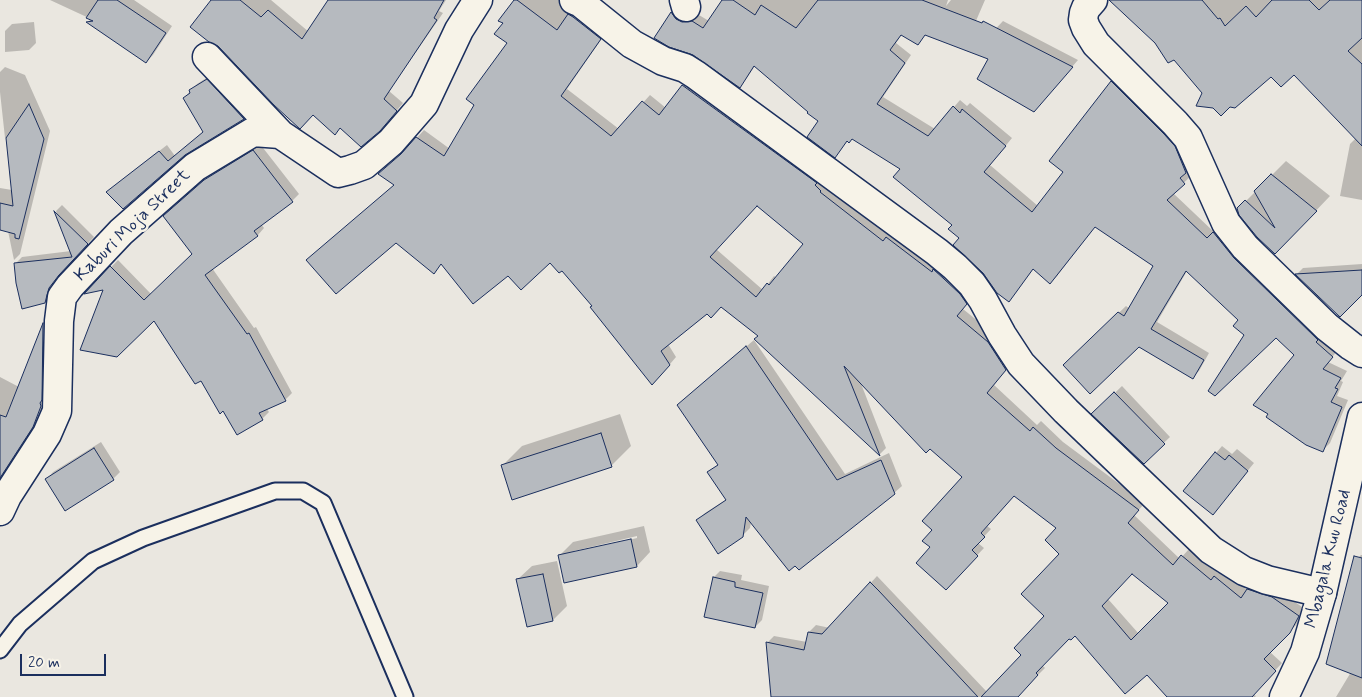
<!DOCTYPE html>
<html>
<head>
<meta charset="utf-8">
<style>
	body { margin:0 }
	#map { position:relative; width:1362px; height:697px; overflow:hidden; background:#eae7e0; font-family:Mynerve,sans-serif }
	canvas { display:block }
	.scale { position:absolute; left:20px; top:654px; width:86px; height:22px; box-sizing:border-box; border:2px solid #1b2f5e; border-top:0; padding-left:6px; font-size:15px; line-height:18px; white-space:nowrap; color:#1b2f5e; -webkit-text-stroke:4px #f7f3e8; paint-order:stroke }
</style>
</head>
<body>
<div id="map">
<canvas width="1362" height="697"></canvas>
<div class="scale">20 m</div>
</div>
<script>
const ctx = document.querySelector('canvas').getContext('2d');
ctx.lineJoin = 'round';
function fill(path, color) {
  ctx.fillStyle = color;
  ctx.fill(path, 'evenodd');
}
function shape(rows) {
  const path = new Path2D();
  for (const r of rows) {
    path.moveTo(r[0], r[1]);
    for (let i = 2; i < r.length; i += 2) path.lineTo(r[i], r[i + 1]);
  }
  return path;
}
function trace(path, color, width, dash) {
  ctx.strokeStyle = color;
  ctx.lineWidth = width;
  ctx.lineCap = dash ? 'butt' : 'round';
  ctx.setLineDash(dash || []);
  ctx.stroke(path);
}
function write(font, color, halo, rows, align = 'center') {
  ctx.font = font + ' Mynerve,sans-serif';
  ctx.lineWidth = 5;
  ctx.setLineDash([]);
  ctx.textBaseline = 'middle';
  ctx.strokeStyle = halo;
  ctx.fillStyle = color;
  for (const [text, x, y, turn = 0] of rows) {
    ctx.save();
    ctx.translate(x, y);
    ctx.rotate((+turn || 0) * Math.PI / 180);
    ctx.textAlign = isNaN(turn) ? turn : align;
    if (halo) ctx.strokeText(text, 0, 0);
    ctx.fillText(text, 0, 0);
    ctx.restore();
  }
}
fill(shape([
	[50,0,134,0,172,26,153,55,146,62,88,22,91,19],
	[213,0,271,0,309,32,330,0,446,0,439,11,443,13,389,91,403,103,387,122],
	[515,0,568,0,607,31,567,89,619,129,650,95,666,108,683,85,690,78,894,231,973,296,963,309,995,335,1012,362,994,385,1037,425,1041,421,1063,442,1145,503,1134,515,1180,559,1189,549,1218,573,1222,570,1247,590,1255,583,1279,591,1305,609,1296,625,1270,652,1282,663,1253,694,1256,696,1255,697,1168,697,1147,673,1075,634,1069,637,1042,665,1045,668,1016,697,773,697,767,643,774,636,807,642,809,632,816,625,830,628,877,576,987,692,1023,655,1046,616,1061,553,1058,528,1015,495,987,526,991,529,978,543,984,548,953,581,932,547,933,530,963,477,860,381,886,448,880,454,756,339,759,336,721,305,707,313,668,344,676,357,659,377,562,269,550,261,508,274,442,263,433,272,395,184,406,150,424,130,450,149,509,43,504,23],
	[757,205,805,244,777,278,774,276,763,290,716,249],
	[1132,572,1170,603,1139,634,1108,599],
	[724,0,948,0,946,6,951,0,985,0,972,30,986,39,1003,21,1078,60,1034,111,990,58,926,34,917,43,902,34,896,43,911,55,883,97,935,129,960,100,967,106,970,103,1012,138,990,165,1038,206,1064,171,1051,161,1112,82,1119,76,1192,165,1186,171,1191,176,1173,193,1214,232,1221,226,1339,349,1328,362,1347,371,1341,381,1343,382,1337,396,1348,400,1330,443,1323,450,1295,355,1276,337,1245,335,1240,320,1187,271,1157,322,1209,353,1199,371,1192,377,1139,346,1064,365,1126,306,1130,309,1155,265,1095,226,1057,276,1050,283,1034,268,1015,293,961,238,954,225,902,169,852,138,848,140,835,156,820,120,755,66,746,79,740,86,694,54,656,38,672,13,679,6,689,16,699,15,709,21],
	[1111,0,1362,0,1362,200,1340,196,1350,144,1356,138,1294,73,1271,75,1203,93,1174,58],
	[34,22,36,43,29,50,5,52,5,31,12,24],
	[5,67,25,75,50,131,20,254,14,260,8,231,0,228,0,188,12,190,8,138,5,138,0,92,0,72],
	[214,73,250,111,243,118,184,154,114,186,167,145,175,156,204,131,184,98,197,84],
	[260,144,299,194,292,201,261,224,264,228,258,235,212,268,254,328,256,327,292,393,285,400,266,408,269,412,262,419,224,410,202,379,154,319,105,288,87,292,118,260,152,295,194,254,172,209,213,173],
	[1286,161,1330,196,1289,239,1238,209],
	[62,205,94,237,65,267,56,280,53,287,52,295,45,302,16,263,22,257,71,251,56,211],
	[1362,264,1362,294,1297,274,1303,268],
	[754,340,845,474,889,453,902,486,894,493,751,522,750,528,742,536,697,521,705,513,727,499,709,473,718,464,686,398],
	[40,346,49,349,48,398,40,418,0,480,0,377,19,387],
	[1122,386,1170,437,1144,462,1093,414],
	[620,414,631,446,611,466,502,466,522,446],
	[101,442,120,472,113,479,47,479,53,472],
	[1222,446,1232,454,1237,449,1254,463,1219,506,1216,453],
	[644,526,650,552,637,566,559,556,573,542],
	[637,536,637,538,574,553,574,551],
	[1361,555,1362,555,1362,697,1336,697,1351,672,1354,562],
	[557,561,567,606,553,620,528,625,518,579,532,566],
	[720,571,742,575,741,580,769,586,762,620,755,627,714,577]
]), '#0003');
const building = shape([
	[98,0,117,0,166,33,146,63,86,22,93,21,86,18,98,0],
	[211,0,240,0,261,17,268,10,302,39,328,0,444,0,434,18,437,20,384,99,397,111,380,131,361,147,340,128,335,135,313,115,300,129,274,105,218,46,209,42,190,27,211,0],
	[514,0,517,0,557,30,568,14,573,17,601,39,561,96,611,136,642,101,659,115,682,85,817,183,815,185,821,191,820,192,883,241,886,237,932,272,933,269,944,279,960,294,967,304,957,316,988,342,1006,370,987,393,1030,431,1033,427,1056,448,1139,510,1128,523,1173,565,1181,555,1211,580,1214,576,1241,598,1247,589,1272,597,1299,616,1290,633,1264,659,1276,671,1252,697,1167,697,1147,675,1125,694,1075,636,1071,640,1069,639,1036,673,1038,675,1018,697,981,697,1021,655,1014,648,1044,616,1021,594,1059,554,1045,540,1056,528,1014,496,981,533,985,537,972,550,978,556,946,590,916,563,930,547,922,541,932,530,922,521,962,477,930,449,926,453,844,366,880,456,754,339,758,336,721,307,711,318,707,314,661,351,670,365,652,385,590,307,592,306,562,271,559,273,550,263,521,290,508,276,473,304,441,264,434,274,396,243,336,294,306,260,394,185,378,174,401,154,416,137,444,156,474,105,466,99,507,43,494,34,503,23,498,21,514,0],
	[757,206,803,244,769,285,767,283,756,297,710,257,757,206],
	[1132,574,1168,603,1131,640,1102,606,1132,574],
	[722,0,733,0,755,15,761,5,796,28,818,0,922,0,982,23,983,21,1073,67,1034,112,977,79,988,59,925,35,918,45,901,35,890,50,905,63,877,104,928,136,953,106,960,113,962,109,1006,146,984,172,1032,212,1063,172,1049,161,1111,81,1164,134,1175,146,1186,173,1180,178,1185,184,1167,200,1207,238,1213,232,1234,258,1318,340,1316,342,1333,357,1323,369,1341,378,1335,388,1338,389,1331,402,1342,407,1323,452,1306,445,1266,417,1268,414,1253,405,1294,355,1276,338,1215,396,1208,391,1244,335,1233,326,1238,320,1186,271,1151,329,1204,360,1193,379,1139,347,1090,394,1063,365,1118,312,1124,316,1153,266,1095,227,1050,284,1033,269,1009,302,997,293,983,273,953,245,959,238,948,229,952,225,893,177,900,169,852,139,849,143,847,141,835,158,807,137,818,121,807,113,808,112,754,66,740,88,693,55,669,47,654,38,671,12,676,19,682,22,692,21,703,28,722,0],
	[1109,0,1202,0,1218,19,1220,18,1225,26,1246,6,1256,17,1272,0,1309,0,1319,10,1330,0,1362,0,1362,38,1348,51,1362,64,1362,146,1294,75,1281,87,1271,77,1235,108,1230,107,1221,116,1213,108,1196,106,1202,93,1174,60,1168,63,1155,43,1109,0],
	[207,79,244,119,185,155,123,209,106,192,159,151,168,161,203,132,183,98,190,93,189,90,207,79],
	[29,104,44,139,19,239,15,238,15,234,0,230,0,203,13,206,6,138,29,104],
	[253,150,293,202,254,231,258,236,205,275,247,334,249,333,286,401,259,413,263,420,237,435,223,411,220,414,201,381,195,384,154,321,117,357,80,350,103,290,84,294,110,266,144,300,192,254,163,216,204,180,253,150],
	[1271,174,1317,211,1275,254,1257,237,1239,215,1237,208,1245,200,1275,228,1254,191,1271,174],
	[54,211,88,244,59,275,49,288,47,295,45,303,22,309,16,283,14,263,72,257,54,211],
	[1362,270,1362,295,1340,317,1295,274,1362,270],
	[43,323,42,400,40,403,41,406,33,427,0,478,0,415,6,417,43,323],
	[746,346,837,480,881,460,895,494,799,570,795,566,789,571,746,517,743,537,718,554,696,520,726,500,707,472,718,465,677,405,746,346],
	[1114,392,1165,444,1144,464,1091,414,1114,392],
	[601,433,612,467,512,500,501,465,601,433],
	[94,448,114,480,65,511,45,479,94,448],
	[1215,452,1225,460,1229,455,1248,471,1213,515,1183,491,1215,452],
	[631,539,637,567,564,583,558,555,631,539],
	[1354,556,1362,558,1362,678,1326,664,1354,556],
	[543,574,553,621,527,627,516,579,543,574],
	[713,577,735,582,735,587,763,593,755,628,704,617,713,577],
	[870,582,879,591,978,697,771,697,766,642,804,650,808,632,822,634,870,582]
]);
fill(building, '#b6babf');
trace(building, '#1b2f5e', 1);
const service = shape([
	[0,650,20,624,93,561,143,538,275,491,303,491,323,503,405,697]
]);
const minor = shape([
	[574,0,581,3,632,44,663,61,685,68,696,75,937,252,955,267,972,284,983,300,1002,335,1021,364,1066,411,1211,550,1244,571,1267,580,1322,593],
	[684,0,686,7],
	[1093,0,1086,8,1084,13,1083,20,1086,28,1096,44,1175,123,1188,138,1226,223,1245,247,1327,327,1351,346,1362,353],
	[207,57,280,134,338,173,350,170,364,165,391,142,424,104,459,30,478,0],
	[0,511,7,496,47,434,57,411,59,321,62,297,70,286,121,232,195,167,253,132,280,134]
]);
const tertiary = shape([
	[1284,697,1305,652,1322,593,1362,417]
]);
trace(service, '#1b2f5e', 19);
trace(minor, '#1b2f5e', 31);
trace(tertiary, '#1b2f5e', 31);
trace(service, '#f7f3e8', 15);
trace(minor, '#f7f3e8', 28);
trace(tertiary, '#f7f3e8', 28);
write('18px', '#1b2f5e', '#f7f3e8', [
	["Kaburi Moja Street",133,226,-44],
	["Mbagala Kuu Road",1329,559,-76]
]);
</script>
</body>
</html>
